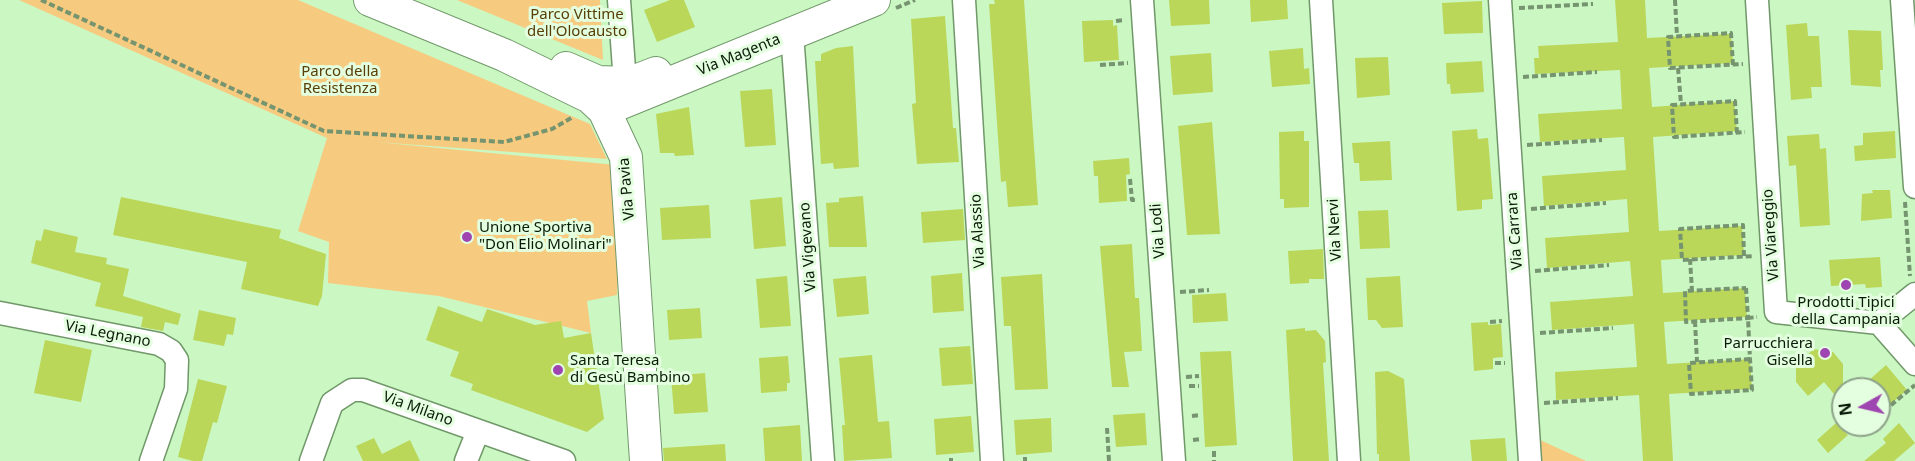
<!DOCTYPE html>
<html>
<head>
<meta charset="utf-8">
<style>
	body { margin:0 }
	#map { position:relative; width:1915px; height:461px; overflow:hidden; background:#cbf7c3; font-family:"Noto Sans",sans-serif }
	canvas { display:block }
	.north { position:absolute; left:1831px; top:377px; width:60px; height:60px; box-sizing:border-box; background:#e4ffdf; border:2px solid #8da389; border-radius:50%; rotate:262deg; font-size:16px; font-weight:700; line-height:24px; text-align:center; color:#0a1a08 }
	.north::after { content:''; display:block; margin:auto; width:21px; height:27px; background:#9f45b1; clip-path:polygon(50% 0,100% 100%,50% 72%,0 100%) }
</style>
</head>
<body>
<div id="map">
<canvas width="1915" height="461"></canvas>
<div class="north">N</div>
</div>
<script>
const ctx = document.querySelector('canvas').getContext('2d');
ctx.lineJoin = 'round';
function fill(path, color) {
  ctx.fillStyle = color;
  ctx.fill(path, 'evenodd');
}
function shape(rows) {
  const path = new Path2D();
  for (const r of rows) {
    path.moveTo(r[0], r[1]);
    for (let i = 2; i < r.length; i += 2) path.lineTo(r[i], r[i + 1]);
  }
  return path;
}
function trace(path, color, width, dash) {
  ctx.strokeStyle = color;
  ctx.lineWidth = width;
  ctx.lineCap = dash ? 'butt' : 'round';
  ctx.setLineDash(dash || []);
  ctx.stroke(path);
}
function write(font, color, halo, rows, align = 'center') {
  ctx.font = font + ' "Noto Sans",sans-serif';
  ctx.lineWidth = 6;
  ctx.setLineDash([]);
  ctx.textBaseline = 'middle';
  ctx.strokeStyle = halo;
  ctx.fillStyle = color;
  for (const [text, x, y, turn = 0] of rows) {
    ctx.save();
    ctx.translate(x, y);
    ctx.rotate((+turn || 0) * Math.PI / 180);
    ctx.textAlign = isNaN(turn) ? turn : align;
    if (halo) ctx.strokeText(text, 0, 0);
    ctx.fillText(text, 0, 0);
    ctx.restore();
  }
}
fill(shape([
	[19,0,298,0,590,124,607,159,376,142,616,165,620,227,617,295,587,301,591,333,439,296,328,283,329,242,298,231,327,138],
	[457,0,600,0,603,60],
	[1538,439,1586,461,1540,461]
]), '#f6cb7f');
fill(shape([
	[670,0,684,0,695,27,657,42,644,10],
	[994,0,1024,0,1038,205,1008,207,1006,181,1001,182,989,4,995,4],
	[1169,0,1209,0,1210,24,1171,26],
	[1250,0,1287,0,1288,19,1251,22],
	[1615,0,1645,0,1647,38,1731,34,1733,63,1649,68,1652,107,1734,101,1737,131,1653,137,1659,231,1742,226,1744,255,1661,260,1663,293,1745,288,1746,302,1747,317,1664,322,1667,364,1750,359,1752,389,1669,394,1673,461,1643,461,1639,395,1556,400,1555,372,1637,367,1634,324,1552,330,1550,302,1633,296,1630,261,1547,268,1545,238,1629,232,1627,199,1544,206,1542,176,1626,170,1624,137,1540,142,1538,114,1622,109,1620,70,1535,74,1534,58,1539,58,1538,46,1618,42],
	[1482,1,1483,33,1444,34,1442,3],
	[945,16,953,128,956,128,959,162,917,164,912,104,916,103,911,19],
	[1113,20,1113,26,1117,25,1119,60,1084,62,1082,21],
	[1807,23,1808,36,1819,36,1822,87,1811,87,1812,98,1791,100,1786,25],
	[1848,30,1881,31,1883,70,1880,70,1881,87,1851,85],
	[853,46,859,167,834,169,833,163,821,164,815,61,821,61,821,54,836,48],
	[1303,48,1304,69,1309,68,1310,84,1272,87,1269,51],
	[1211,53,1213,92,1173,95,1170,56],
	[1388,57,1390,95,1357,98,1355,58],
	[1482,61,1484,92,1451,94,1450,84,1447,84,1446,63],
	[772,89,776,145,745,147,740,91],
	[689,107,694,155,675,156,674,153,660,153,656,114],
	[1212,122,1220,234,1187,235,1178,126],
	[1477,129,1478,139,1488,138,1493,199,1482,200,1482,209,1457,211,1452,131],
	[1304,131,1304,141,1309,141,1309,207,1284,208,1284,199,1280,199,1279,132],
	[1895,131,1896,158,1855,161,1854,146,1863,145,1863,133],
	[1819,134,1820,149,1826,148,1830,225,1800,227,1796,165,1789,166,1787,136],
	[1390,141,1392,180,1360,181,1359,163,1354,163,1352,143],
	[1129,158,1130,174,1126,175,1127,201,1099,203,1098,176,1094,176,1093,161],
	[1872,190,1890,190,1892,218,1861,221,1862,194,1873,193],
	[863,196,867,247,829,247,826,203,839,202,839,198],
	[121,197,281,230,279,238,326,254,322,296,318,306,241,289,247,262,113,235],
	[782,197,786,246,754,249,750,200],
	[709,205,711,238,662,240,660,208],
	[963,209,965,240,923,243,921,212],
	[1388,210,1390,248,1360,249,1358,211],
	[44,229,78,237,75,252,107,258,106,264,129,269,123,296,181,314,178,325,165,322,163,331,141,327,143,317,95,306,101,283,31,263,36,240,41,241],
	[1132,244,1135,298,1139,298,1142,351,1124,352,1129,387,1112,387,1100,246],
	[1323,249,1324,279,1309,279,1309,283,1290,284,1288,251],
	[1880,257,1882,287,1866,288,1865,284,1831,286,1829,260],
	[962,273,964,311,933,313,931,276],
	[1042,274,1048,389,1015,390,1011,326,1004,326,1001,277],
	[787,276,791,326,760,328,756,279],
	[866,276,869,314,837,317,833,279],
	[1400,276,1403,327,1382,328,1376,320,1368,320,1366,278],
	[1226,293,1228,321,1193,323,1192,295],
	[438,306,482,322,487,309,535,325,561,321,564,338,591,333,604,419,587,432,471,390,473,384,450,376,459,352,426,340],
	[700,308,702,338,669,340,667,310],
	[199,310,236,318,233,335,227,334,224,346,193,340],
	[1488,322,1488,325,1501,324,1503,357,1493,358,1493,369,1474,371,1471,323],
	[1305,328,1305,331,1316,330,1325,341,1326,362,1323,363,1329,461,1293,461,1286,330],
	[45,340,92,350,81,402,34,393],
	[970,346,973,384,942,386,939,348],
	[1814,349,1833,352,1843,364,1843,405,1824,382,1808,396,1796,382,1796,364],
	[1231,351,1237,445,1205,447,1200,352],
	[872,355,878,422,889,421,892,458,844,461,842,425,845,425,839,358],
	[788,356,790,383,787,383,787,391,761,393,759,358],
	[1886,365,1907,390,1879,414,1879,389,1859,389],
	[1388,371,1404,379,1410,461,1379,461,1379,454,1377,454,1375,372],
	[705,373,708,412,674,414,671,376],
	[198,379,227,386,217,423,213,422,202,461,193,461,178,457],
	[1145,413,1147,445,1116,447,1113,415],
	[971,416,974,452,936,455,934,419],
	[1051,418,1052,452,1016,455,1014,420],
	[1836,423,1848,435,1828,453,1817,440],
	[1899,423,1915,443,1894,461,1864,461,1886,443,1883,439],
	[800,425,802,461,765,461,763,428],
	[374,438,382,454,410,440,420,461,363,461,356,446],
	[1505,438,1507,461,1472,461,1470,440],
	[725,444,726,461,664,461,663,448]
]), '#bad759');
const street = shape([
	[619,0,624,69],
	[964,0,992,461],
	[1142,0,1174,461],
	[1321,0,1349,461],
	[1500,0,1530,461],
	[1757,0,1776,312,1879,323,1915,364],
	[1902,0,1915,187],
	[792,33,823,461],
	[0,313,159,344,171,351,177,360,176,389,151,461],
	[1879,323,1915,294],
	[311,461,332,403,352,390,363,390,564,461],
	[466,461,478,431]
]);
const secondary = shape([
	[370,0,504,55,590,97,604,110,626,157,646,461],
	[566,68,598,82,630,83,656,73],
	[604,110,874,0]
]);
trace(street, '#709869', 25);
trace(secondary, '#709869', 34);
trace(shape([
	[41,0,324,131,504,142,552,129,573,117],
	[1675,0,1677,36],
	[896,8,915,0],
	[1519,8,1593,4],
	[1116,21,1125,20],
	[1100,65,1128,63],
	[1733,65,1731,33,1668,37,1670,68,1743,64],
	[1678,68,1681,104],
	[1523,77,1597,72],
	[1737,133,1735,101,1672,105,1674,137,1745,132],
	[1527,145,1602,140],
	[1130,179,1132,200,1136,200],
	[1905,202,1910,276],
	[1531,209,1606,203],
	[1744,256,1743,225,1680,229,1682,260,1754,256],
	[1690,259,1692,291],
	[1535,271,1609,265],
	[1746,288,1748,318,1686,322,1685,291,1746,288],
	[1180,292,1209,290],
	[1695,321,1697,362],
	[1490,322,1502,321],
	[1540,333,1613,328],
	[1750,359,1689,363,1691,394,1752,390,1750,359,1748,318,1757,317],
	[1495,363,1505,363],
	[1186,377,1199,376],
	[1189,386,1199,386],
	[1544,403,1618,398],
	[1884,411,1915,385],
	[1192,416,1201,415],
	[1107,428,1109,461],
	[1193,440,1202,439],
	[1214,451,1214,461],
	[1025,457,1025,461],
	[951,458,951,461]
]), '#75946f', 4, [6, 3]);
trace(street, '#fff', 22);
trace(secondary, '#fff', 32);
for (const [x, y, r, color] of [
	[467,237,6,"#9f45b1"],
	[1846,285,6,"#9f45b1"],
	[1825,353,6,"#9f45b1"],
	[558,370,6,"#9f45b1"]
]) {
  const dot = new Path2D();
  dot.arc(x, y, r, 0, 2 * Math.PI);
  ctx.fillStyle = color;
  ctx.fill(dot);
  trace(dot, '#e4ffdf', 2);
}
write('15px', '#573e08', '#e4ffdf', [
	["Parco Vittime",577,15],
	["dell'Olocausto",577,32],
	["Parco della",340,72],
	["Resistenza",340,89]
]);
write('15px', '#0a1a08', '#e4ffdf', [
	["Via Magenta",739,55,-22],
	["Via Pavia",627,189,-95],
	["Via Nervi",1335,230,-93],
	["Via Alassio",978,231,-93],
	["Via Lodi",1158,231,-94],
	["Via Carrara",1515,231,-94],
	["Via Viareggio",1771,235,-94],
	["Via Vigevano",808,247,-94],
	["Via Legnano",108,334,11],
	["Via Milano",418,409,20]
]);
write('15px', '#0a1a08', '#e4ffdf', [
	["Unione Sportiva",479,228],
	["\"Don Elio Molinari\"",479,245],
	["Prodotti Tipici",1846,303,"center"],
	["della Campania",1846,320,"center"],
	["Parrucchiera",1813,344,"right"],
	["Gisella",1813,361,"right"],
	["Santa Teresa",570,361],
	["di Gesù Bambino",570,378]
], 'left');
</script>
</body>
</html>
